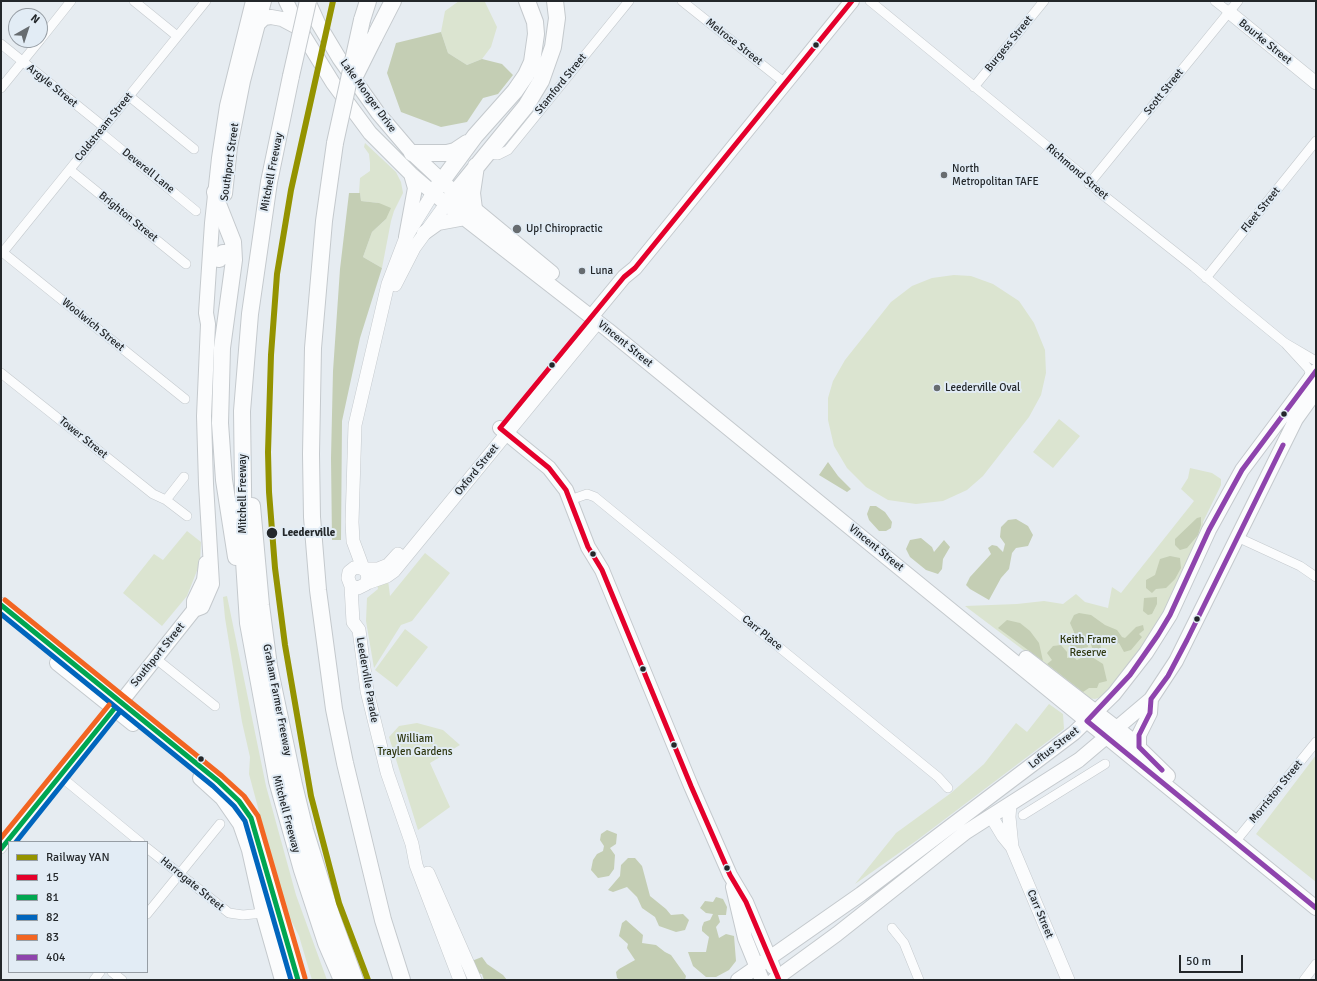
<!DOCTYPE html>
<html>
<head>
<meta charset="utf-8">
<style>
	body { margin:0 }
	#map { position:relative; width:1317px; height:981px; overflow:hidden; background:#e6ecf1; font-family:Signika,sans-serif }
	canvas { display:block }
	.frame { position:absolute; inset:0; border:2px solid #23272a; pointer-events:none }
	.legend { position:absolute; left:8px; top:841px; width:140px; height:132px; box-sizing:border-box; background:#e2ecf5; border:1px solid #969da4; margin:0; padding:5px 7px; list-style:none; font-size:12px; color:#23272a }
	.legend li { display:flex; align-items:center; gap:8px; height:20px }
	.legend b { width:20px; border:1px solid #969da4 }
	.north { position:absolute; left:8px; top:8px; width:40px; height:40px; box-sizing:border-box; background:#e2ecf5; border:1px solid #969da4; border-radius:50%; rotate:39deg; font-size:11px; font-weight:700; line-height:16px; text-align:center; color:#23272a }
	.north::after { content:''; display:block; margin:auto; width:14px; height:18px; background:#676c70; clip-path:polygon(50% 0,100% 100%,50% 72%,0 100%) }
	.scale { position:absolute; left:1179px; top:955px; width:64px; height:18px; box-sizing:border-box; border:2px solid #23272a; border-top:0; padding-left:5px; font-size:12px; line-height:14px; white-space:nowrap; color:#23272a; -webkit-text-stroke:3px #e2ecf5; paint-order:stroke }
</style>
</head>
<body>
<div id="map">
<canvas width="1317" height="981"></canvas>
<div class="frame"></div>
<ul class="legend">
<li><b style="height:5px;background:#949300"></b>Railway YAN</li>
<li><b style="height:5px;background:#e4002b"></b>15</li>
<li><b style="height:5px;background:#00a651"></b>81</li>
<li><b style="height:5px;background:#0065bd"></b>82</li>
<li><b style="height:5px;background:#f26522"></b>83</li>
<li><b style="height:5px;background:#8e44ad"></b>404</li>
</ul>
<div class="north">N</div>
<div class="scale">50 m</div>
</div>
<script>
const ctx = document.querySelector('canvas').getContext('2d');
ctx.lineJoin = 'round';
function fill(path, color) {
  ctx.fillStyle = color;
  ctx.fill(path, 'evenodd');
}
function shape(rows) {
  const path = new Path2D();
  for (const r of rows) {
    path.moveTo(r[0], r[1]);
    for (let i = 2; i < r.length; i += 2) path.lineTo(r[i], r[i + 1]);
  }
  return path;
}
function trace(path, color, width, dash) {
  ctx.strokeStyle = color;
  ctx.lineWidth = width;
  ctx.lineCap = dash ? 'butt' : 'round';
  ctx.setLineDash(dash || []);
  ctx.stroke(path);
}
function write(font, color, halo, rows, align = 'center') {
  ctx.font = font + ' Signika,sans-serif';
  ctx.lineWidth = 4;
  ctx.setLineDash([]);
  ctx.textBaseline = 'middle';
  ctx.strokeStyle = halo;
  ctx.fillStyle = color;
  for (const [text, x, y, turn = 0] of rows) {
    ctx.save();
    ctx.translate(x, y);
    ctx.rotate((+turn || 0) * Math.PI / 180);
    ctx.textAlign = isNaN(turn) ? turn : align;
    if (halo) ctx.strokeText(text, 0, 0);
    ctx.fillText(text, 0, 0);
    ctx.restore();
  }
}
fill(shape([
	[459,1,485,2,497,27,491,47,482,59,467,65,448,53,441,32,445,11],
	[365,143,396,172,401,182,403,193,394,211,391,221,382,268,363,257,372,232,386,219,379,203,361,201,360,193,359,193,360,178,370,171,370,163,369,154,364,147],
	[954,275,971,276,993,284,1019,301,1034,323,1045,350,1046,373,1041,395,1029,417,983,476,967,490,943,501,916,504,888,500,866,487,847,468,834,446,828,420,828,398,833,381,845,360,891,302,912,286,932,278],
	[1059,419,1080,436,1053,468,1033,452],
	[1190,468,1212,473,1221,479,1221,485,1203,522,1204,526,1166,609,1145,643,1122,674,1101,697,1095,699,1087,698,965,606,1017,604,1044,601,1063,604,1076,594,1085,602,1108,608,1112,587,1121,593,1194,501,1181,489,1188,478],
	[187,531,201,542,200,563,187,596,162,626,123,593,154,554,163,560],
	[425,553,450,573,412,621,401,625,374,668,366,621,367,598,378,589,377,583,388,580,390,596],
	[227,596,266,786,296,895,327,980,312,980,299,936,287,912,279,886,249,774,250,757,242,722,225,618,223,597],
	[405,629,428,647,397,687,375,670],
	[1049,704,1063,714,1064,729,916,841,855,884,896,833,951,793,984,764,1016,723,1027,732],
	[417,723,443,730,460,745,430,763,450,807,418,830,389,737,399,726],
	[1316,755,1316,882,1256,834]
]), '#dbe4d0');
fill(shape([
	[441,32,448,53,467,65,482,59,502,64,513,75,498,94,483,98,467,122,441,127,401,112,387,73,396,43],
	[349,193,360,193,361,201,379,203,391,208,386,219,372,232,363,257,382,268,360,338,342,421,341,540,332,540,331,458,333,371,340,269],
	[828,462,838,476,851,489,847,492,819,475],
	[870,506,876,506,885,512,892,522,891,528,886,531,879,531,869,520,867,514],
	[1201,517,1201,525,1198,535,1187,548,1180,550,1175,545,1175,539,1197,518],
	[1016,519,1028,526,1033,535,1028,546,1016,548,1012,553,1009,569,1001,578,989,600,970,589,966,585,970,577,991,554,988,548,992,545,997,546,1003,552,1005,544,1000,537,1001,527,1008,520],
	[921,538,932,547,934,552,944,540,950,547,943,559,942,569,938,574,926,570,910,557,906,549,910,540],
	[1170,556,1180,558,1181,568,1175,579,1166,588,1156,589,1152,593,1146,588,1146,580,1155,575,1160,559],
	[1157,597,1157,604,1152,614,1148,615,1143,611,1144,598],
	[1079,613,1091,615,1105,625,1117,630,1122,637,1125,638,1136,627,1143,625,1144,630,1139,634,1142,637,1131,650,1124,652,1119,643,1114,645,1100,642,1101,648,1098,652,1093,650,1090,642,1087,641,1088,647,1075,650,1070,645,1069,638,1073,636,1074,632,1070,623,1074,615],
	[1007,620,1020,623,1030,631,1039,643,1043,661,998,628],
	[1061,645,1067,652,1067,658,1073,657,1077,660,1083,657,1092,657,1103,664,1107,681,1099,683,1097,688,1089,688,1083,692,1047,664,1052,660,1047,653,1053,646],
	[607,830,617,834,616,844,610,848,615,855,614,869,609,876,598,878,591,870,593,860,597,854,603,851,604,846,600,840,601,834],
	[628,858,635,858,642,866,650,896,666,909,671,915,683,914,689,920,685,930,676,932,659,926,655,917,642,908,637,897,627,887,613,892,608,890,620,876,621,865],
	[716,897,723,899,727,907,726,915,718,915,720,922,716,927,719,938,726,934,734,936,736,961,729,970,716,977,706,977,693,966,688,952,706,952,709,937,702,931,702,927,704,922,710,920,713,914,706,913,700,908,705,901,713,902],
	[626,920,643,935,642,943,656,945,665,952,671,955,686,976,685,980,620,980,617,978,616,972,619,969,635,960,627,948,628,944,619,936,622,923],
	[482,957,487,964,503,975,507,980,484,980,482,974,470,971,469,962]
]), '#c4ceb4');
const street = shape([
	[134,1,177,36],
	[682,1,785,83],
	[870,1,1080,173,1098,191,1194,267,1235,302,1285,343,1316,361],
	[1215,1,1229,12],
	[40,40,71,1],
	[1,44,104,127],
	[974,87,1044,1],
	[1,88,40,40],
	[129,96,194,149],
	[100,132,196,211],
	[487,154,498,155,508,150,629,1],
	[70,170,186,264],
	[1089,184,1238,1],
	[1,251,185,399],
	[3,252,206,1],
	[1206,278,1316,141],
	[1286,344,1308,368,1310,372,1308,380],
	[1,373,153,494,166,500,187,516],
	[166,500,184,477],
	[570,500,587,494,595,497,938,777,948,788],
	[1237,537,1300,566,1316,577],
	[155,658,215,706],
	[60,776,140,842],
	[1023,815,1105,764],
	[1235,842,1316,742],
	[147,848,229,913,243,915,263,913],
	[1,849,117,706],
	[147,914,220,824],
	[892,928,904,943,919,980],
	[112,972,122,980],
	[94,980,100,972],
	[1304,980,1316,964]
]);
const secondary = shape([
	[1229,12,1316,83],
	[395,285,414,248,446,204],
	[363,568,353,541,352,522,355,425,388,284,406,237,433,193],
	[364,569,378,569,388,565,398,554],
	[367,583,387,576,394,571,598,322],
	[351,586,358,588,366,584,368,577,366,571,360,567,354,568,349,572,348,578,351,586,353,622,359,630,367,691,387,772,412,844,416,865,460,980],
	[1010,804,1009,817,1012,847],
	[991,816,1003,836,1012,847,1068,980],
	[428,873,475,980]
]);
const primary = shape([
	[286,1,299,28,333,83,370,133,411,174,446,204,608,330,1316,908],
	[308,1,318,23,339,58,378,113,412,153,455,193,552,273],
	[256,26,264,18,271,17,282,19,299,28],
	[225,194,230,147,243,81,264,1],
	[424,233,438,223,465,218],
	[406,237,415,188,411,174],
	[591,317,624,277,635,268,852,1],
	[500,428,549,468,566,490,588,547,602,570,691,786,730,875,746,902,773,967],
	[1,605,218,781,239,801,251,818,298,980],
	[194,610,194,601,204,580,206,563],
	[1026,658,1127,736,1168,776],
	[57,663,133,724],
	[121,702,194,610,202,607,212,584,206,484,204,416,208,324,206,313,212,223,219,158,227,106,253,1],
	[1139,747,1139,735,1150,713,1151,699],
	[200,778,222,798,240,824,249,850,263,913,282,980],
	[733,887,745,938,762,980],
	[738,980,861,894,1074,733,1114,694,1146,653,1170,615,1209,530,1242,470,1316,371],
	[774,980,837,934,966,832,1079,760,1151,699,1176,661,1296,419,1316,391]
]);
const highway = shape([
	[362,20,368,1],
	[374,38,393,1],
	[291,76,269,182,250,314,242,411,244,561,248,623,277,781,302,870,326,943,342,980],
	[335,143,324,221,313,348,311,454,312,517,318,590,334,709,345,763,383,920,402,980],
	[412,153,447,153,455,151,467,143],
	[215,192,218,204,233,242,234,260,222,348,220,423,224,480,236,557],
	[433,193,475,136,515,91,526,75,532,62,536,34,535,22,527,1],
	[446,204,526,106,541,81,553,47,557,18,555,1],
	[474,209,472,193,476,166],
	[219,259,223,253,227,253,230,254,234,260],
	[252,506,261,605,269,666,294,785,305,830,332,917,355,980]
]);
trace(street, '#c4c9cd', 10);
trace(secondary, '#c4c9cd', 14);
trace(primary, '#c4c9cd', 16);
trace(highway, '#c4c9cd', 18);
trace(street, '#fbfcfd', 9);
trace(secondary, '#fbfcfd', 13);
trace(primary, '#fbfcfd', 14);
trace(highway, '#fbfcfd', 16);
const highwayBridge = shape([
	[291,76,308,1],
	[355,76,374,38],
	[335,143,362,20]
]);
trace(highwayBridge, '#c4c9cd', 18, []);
trace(highwayBridge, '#fbfcfd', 16);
trace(shape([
	[779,980,746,902,730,875,691,786,602,570,588,547,566,490,549,468,500,428,624,277,635,268,852,1]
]), '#e4002b', 5);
trace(shape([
	[1,605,218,781,239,801,251,818,298,980],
	[1,849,114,709]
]), '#00a651', 5);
trace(shape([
	[1,614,213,786,234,806,245,821,291,980],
	[16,842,119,713]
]), '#0065bd', 5);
trace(shape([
	[5,600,222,776,244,796,258,816,305,978],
	[1,838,109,705]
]), '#f26522', 5);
trace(shape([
	[1316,371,1242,470,1209,530,1170,615,1158,635,1130,675,1087,721,1316,908],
	[1162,770,1139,747,1139,735,1150,713,1151,699,1168,676,1187,640,1283,445]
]), '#8e44ad', 5);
trace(shape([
	[333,1,291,190,277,274,271,355,268,452,269,492,275,568,285,645,311,796,339,903,368,980]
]), '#949300', 6);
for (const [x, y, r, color] of [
	[816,45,3.5,"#23272a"],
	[944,175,4,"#676c70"],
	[517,229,5,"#676c70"],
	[582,271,4,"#676c70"],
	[552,365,3.5,"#23272a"],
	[937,388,4,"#676c70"],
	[1284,414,3.5,"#23272a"],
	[272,533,6,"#23272a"],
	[593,554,3.5,"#23272a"],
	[1197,619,3.5,"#23272a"],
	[643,669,3.5,"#23272a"],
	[674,745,3.5,"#23272a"],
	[201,759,3.5,"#23272a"],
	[727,868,3.5,"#23272a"]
]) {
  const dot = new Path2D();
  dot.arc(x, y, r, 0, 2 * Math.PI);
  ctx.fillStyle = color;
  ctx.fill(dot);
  trace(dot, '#e2ecf5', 1.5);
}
write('11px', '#23272a', '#e2ecf5', [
	["Melrose Street",734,42,38],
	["Bourke Street",1265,42,39],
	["Burgess Street",1009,44,-51],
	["Stamford Street",561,84,-51],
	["Argyle Street",52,86,39],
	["Scott Street",1164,92,-51],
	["Lake Monger Drive",368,96,54],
	["Coldstream Street",104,127,-51],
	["Southport Street",230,162,-82],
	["Deverell Lane",148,171,39],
	["Mitchell Freeway",272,172,-79],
	["Richmond Street",1077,172,41],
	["Fleet Street",1261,210,-51],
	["Brighton Street",128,217,39],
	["Woolwich Street",93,325,39],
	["Vincent Street",625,344,39],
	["Tower Street",83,438,39],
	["Oxford Street",477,470,-51],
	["Mitchell Freeway",243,494,-90],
	["Vincent Street",876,548,39],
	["Carr Place",762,633,39],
	["Southport Street",158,655,-51],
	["Leederville Parade",367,680,80],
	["Graham Farmer Freeway",277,700,79],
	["Loftus Street",1054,748,-38],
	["Morriston Street",1276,792,-51],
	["Mitchell Freeway",286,814,75],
	["Harrogate Street",192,884,39],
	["Carr Street",1040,914,67]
]);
write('11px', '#23272a', '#e2ecf5', [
	["North",952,169],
	["Metropolitan TAFE",952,182],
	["Up! Chiropractic",526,229],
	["Luna",590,271],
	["Leederville Oval",945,388]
], 'left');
write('bold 11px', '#23272a', '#e2ecf5', [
	["Leederville",282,533]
], 'left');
write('11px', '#2f3810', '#e2ecf5', [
	["Keith Frame",1088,640],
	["Reserve",1088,653],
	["William",415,739],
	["Traylen Gardens",415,752]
]);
</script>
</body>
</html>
